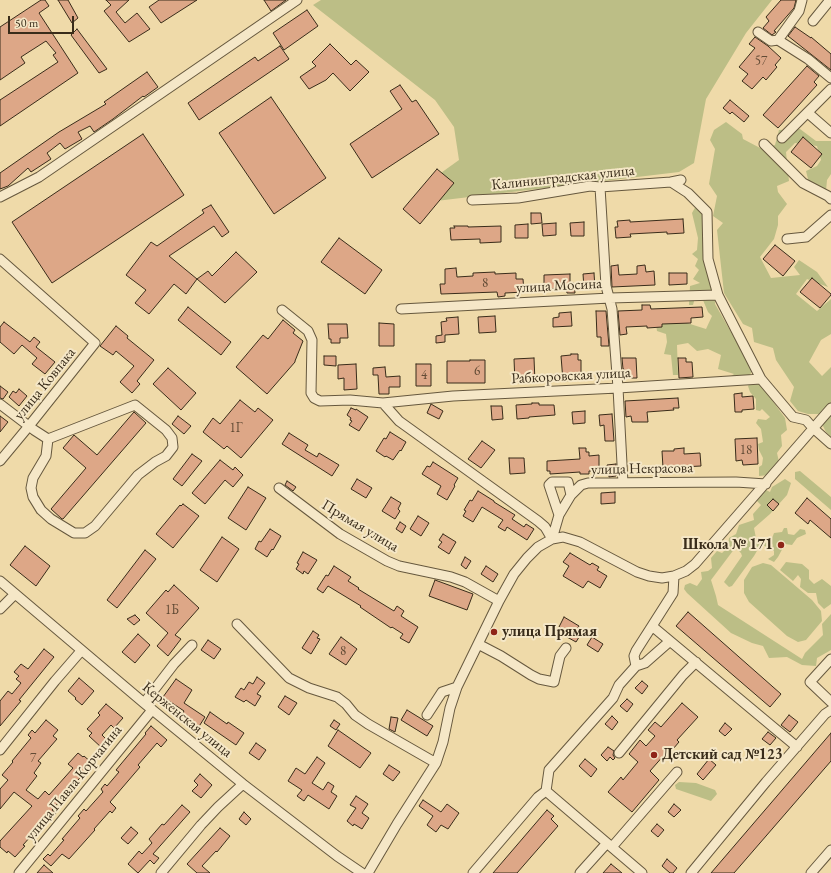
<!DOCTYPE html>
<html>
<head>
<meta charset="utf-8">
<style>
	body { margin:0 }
	#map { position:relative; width:831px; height:873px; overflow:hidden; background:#efdaa9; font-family:"EB Garamond",serif }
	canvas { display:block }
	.scale { position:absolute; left:8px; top:16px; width:66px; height:18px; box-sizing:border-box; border:2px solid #392c1a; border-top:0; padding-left:5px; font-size:12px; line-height:14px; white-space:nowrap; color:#392c1a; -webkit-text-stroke:3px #f5e7c7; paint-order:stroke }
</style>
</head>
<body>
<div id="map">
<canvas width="831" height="873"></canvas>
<div class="scale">50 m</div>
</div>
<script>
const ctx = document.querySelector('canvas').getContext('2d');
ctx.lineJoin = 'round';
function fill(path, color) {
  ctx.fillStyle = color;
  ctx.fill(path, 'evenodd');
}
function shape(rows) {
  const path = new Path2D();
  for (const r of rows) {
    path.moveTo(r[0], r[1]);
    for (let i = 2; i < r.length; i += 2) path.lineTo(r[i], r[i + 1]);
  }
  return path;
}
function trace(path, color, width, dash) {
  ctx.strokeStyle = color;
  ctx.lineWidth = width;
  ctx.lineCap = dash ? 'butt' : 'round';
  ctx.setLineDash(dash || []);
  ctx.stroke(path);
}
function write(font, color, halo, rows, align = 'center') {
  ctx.font = font + ' "EB Garamond",serif';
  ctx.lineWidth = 4;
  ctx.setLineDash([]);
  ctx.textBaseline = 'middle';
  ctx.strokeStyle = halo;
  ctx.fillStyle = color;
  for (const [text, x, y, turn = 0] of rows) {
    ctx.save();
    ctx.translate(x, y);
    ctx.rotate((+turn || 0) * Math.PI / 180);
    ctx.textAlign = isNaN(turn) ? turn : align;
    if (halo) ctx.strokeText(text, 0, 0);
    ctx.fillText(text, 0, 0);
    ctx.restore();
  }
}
fill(shape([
	[321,0,772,0,746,33,706,99,694,163,679,172,436,201,431,180,459,160,454,127,435,100,313,5],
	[726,122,742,134,743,139,762,149,775,145,779,130,800,129,816,141,831,141,831,174,827,180,826,191,810,187,806,171,817,166,821,160,817,146,795,143,786,152,789,181,777,186,778,192,787,204,778,216,778,225,774,239,760,257,771,278,800,275,794,267,799,260,817,272,828,287,807,279,796,294,817,311,831,299,831,334,821,340,809,362,822,376,831,367,831,404,819,414,808,414,798,411,790,401,794,387,776,360,773,348,754,342,752,328,743,324,724,293,717,230,723,223,713,216,717,196,709,184,715,149,710,140,714,130],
	[696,206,703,213,715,294,715,304,752,369,750,376,730,377,734,374,718,369,721,355,708,349,697,351,688,343,677,345,678,375,673,375,671,355,664,354,667,342,666,334,657,331,656,324,671,318,706,329,712,316,708,312,700,293,696,294,693,305,689,305,690,286,700,283,693,279,699,270,695,266,698,259,692,254,697,250,698,238,692,213],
	[752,380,761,385,785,418,787,430,781,435,782,446,777,453,779,462,769,475,759,476,759,467,762,465,763,458,759,450,758,444,763,442,761,429,756,423,758,419,766,420,770,417,762,409,760,411,756,410,756,399,750,392,748,386],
	[831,414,831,437,826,432,823,426,823,423],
	[800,471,831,497,831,510,795,479,795,472],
	[785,479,791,483,787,495,770,514,754,528,756,538,773,546,771,541,774,533,782,532,784,528,787,528,788,534,794,535,800,529,805,530,806,534,797,538,792,545,785,544,778,557,774,562,768,559,774,555,774,551,761,544,754,556,732,586,729,587,724,582,742,556,741,553,735,548,711,580,716,596,718,605,802,659,805,653,823,635,822,624,831,614,831,650,817,658,816,666,802,665,787,657,769,658,763,646,752,643,731,633,687,593,684,589,685,585,690,583,697,586,702,579,701,572,708,571,712,568,711,558,717,551,722,553,728,547,729,538,736,534,739,525,754,520,753,514,761,505,756,500,766,490,770,492,772,487],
	[786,562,802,564,809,570,809,579,814,584,822,579,831,586,831,604,824,609,818,603,816,593,808,593,800,587,801,579,798,575,793,581,780,570],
	[763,563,771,565,812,600,821,611,822,621,806,640,798,642,787,636,749,602,744,593,744,580,752,567],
	[679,782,696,783,715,790,717,794,711,801,676,789,675,785]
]), '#bcbe86');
const building = shape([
	[41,0,45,0,49,6,39,13,78,73,0,126,0,100,58,62,53,55,56,53,46,41,21,57,25,63,0,80,0,27,41,0],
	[58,0,68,0,78,18,72,23,58,0],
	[106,0,129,0,116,12,125,23,137,13,150,29,129,42,104,11,111,5,106,0],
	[159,0,197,0,161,23,149,7,159,0],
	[264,0,286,0,271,11,264,0],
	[781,0,796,0,794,8,774,31,776,32,772,35,763,28,769,21,766,17,781,0],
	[307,10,318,26,284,50,273,33,307,10],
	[795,27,811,38,811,37,831,54,831,70,788,36,795,27],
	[77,29,107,69,99,73,71,35,77,29],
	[755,37,768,46,781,58,775,65,777,67,766,80,763,77,752,89,742,81,748,74,739,67,755,48,749,44,755,37],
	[330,44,351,65,356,60,369,72,350,91,333,73,326,80,309,89,300,77,316,66,312,62,330,44],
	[280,46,289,59,199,120,188,103,255,57,258,61,280,46],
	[807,66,819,76,814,82,817,85,778,128,763,115,807,66],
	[147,72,158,87,144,97,143,96,113,119,94,132,90,126,78,132,82,139,65,149,60,143,47,153,51,159,31,172,28,168,8,186,0,189,0,173,59,132,106,104,104,102,147,72],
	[400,85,412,102,416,100,439,134,372,178,350,144,402,109,390,91,400,85],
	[271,97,326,178,274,214,219,133,271,97],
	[730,100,749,116,744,122,732,112,730,114,723,108,730,100],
	[143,134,184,195,52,283,12,222,143,134],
	[803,137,822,154,811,168,791,152,803,137],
	[437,169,454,183,420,224,403,209,437,169],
	[211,205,229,232,222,237,214,226,169,256,197,279,186,294,174,284,149,314,135,303,146,290,126,275,151,242,157,246,204,213,202,210,211,205],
	[531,213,541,213,542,223,531,224,531,213],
	[683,219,684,233,667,234,667,232,630,234,631,237,616,238,615,227,618,227,617,221,630,220,630,222,683,219],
	[584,222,584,236,571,236,570,223,584,222],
	[556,223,556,235,543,236,542,224,556,223],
	[528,224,528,238,515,238,515,225,528,224],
	[454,226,468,226,468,227,501,226,501,242,480,243,480,239,451,240,450,228,455,228,454,226],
	[339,238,382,270,365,294,321,262,339,238],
	[775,245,795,261,783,276,763,259,775,245],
	[236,252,257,272,225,303,197,279,208,271,212,276,236,252],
	[618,265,619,275,637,274,637,266,645,265,646,272,654,271,655,285,612,287,611,266,618,265],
	[456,268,457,277,473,276,473,273,495,272,495,274,516,273,516,279,523,279,524,292,505,293,505,296,498,297,497,292,441,294,440,284,445,284,445,269,456,268],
	[594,273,595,288,584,288,583,274,594,273],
	[669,273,687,273,687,284,669,285,669,273],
	[570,274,570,283,574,283,575,293,567,293,566,288,544,289,544,275,570,274],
	[812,278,831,294,831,295,820,308,800,292,812,278],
	[642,305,650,305,651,309,702,307,703,317,691,318,691,323,662,324,662,327,647,328,647,326,626,327,627,334,620,335,618,311,642,310,642,305],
	[188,307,231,342,221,355,178,320,188,307],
	[596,311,606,311,609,346,601,346,601,337,597,337,596,311],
	[571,312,572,326,553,327,553,318,559,317,559,313,571,312],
	[495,316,496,332,479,333,478,317,495,316],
	[458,317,459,334,445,335,445,342,436,343,436,336,442,335,441,322,447,321,446,318,458,317],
	[283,320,295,330,293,333,303,341,295,361,295,362,267,394,236,367,263,335,268,339,283,320],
	[4,322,30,342,34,337,40,342,36,347,55,362,45,374,32,364,37,358,22,345,14,354,0,342,0,327,4,322],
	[379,323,394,324,394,346,379,346,379,323],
	[328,324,347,324,348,338,340,338,340,343,331,343,331,339,329,339,328,324],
	[116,326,128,336,127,338,154,360,137,381,140,384,132,393,120,382,134,366,116,351,113,355,100,346,116,326],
	[571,354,578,354,578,360,581,360,581,380,563,381,561,356,571,355,571,354],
	[324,356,336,356,336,366,324,365,324,356],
	[534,358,535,382,515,383,514,359,534,358],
	[622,358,636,358,637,378,625,378,624,369,623,369,622,358],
	[678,358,686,358,686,362,692,362,693,377,679,378,678,358],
	[470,360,485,360,485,383,447,383,447,361,470,361,470,360],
	[356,364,357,389,344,390,344,378,338,379,338,365,356,364],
	[416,364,431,364,431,386,416,386,416,364],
	[385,367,386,377,400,376,400,387,389,387,389,394,379,394,378,375,373,375,373,368,385,367],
	[168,368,196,393,181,410,153,384,168,368],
	[0,386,8,392,3,399,0,398,0,386],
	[19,389,27,396,19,406,9,397,13,391,16,393,19,389],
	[742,393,742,397,753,396,754,409,742,410,742,412,735,412,734,394,742,393],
	[678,398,679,408,673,408,674,410,647,412,648,422,632,422,631,416,626,417,625,401,678,398],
	[240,400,255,412,258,408,273,420,241,458,227,446,224,449,203,432,213,418,220,424,240,400],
	[532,403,539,403,539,405,554,405,555,415,529,417,529,418,517,419,516,405,532,404,532,403],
	[431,404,443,411,439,419,427,413,431,404],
	[491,406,502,406,503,419,492,420,491,406],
	[351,408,356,410,356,409,368,417,359,431,349,425,352,421,350,420,351,418,347,415,351,408],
	[585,411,585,423,573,424,572,412,585,411],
	[134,412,146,423,63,519,62,519,51,509,86,468,63,448,74,435,97,455,134,412],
	[612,414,614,441,605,441,604,425,600,426,599,415,612,414],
	[0,416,8,422,0,432,0,416],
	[178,416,191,426,184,434,172,424,178,416],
	[390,432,406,442,401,451,400,450,393,460,386,456,385,457,376,451,384,438,386,439,390,432],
	[289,433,308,445,305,450,317,457,319,453,339,465,332,476,282,444,289,433],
	[757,438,758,464,743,465,742,460,736,461,735,439,757,438],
	[482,441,495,450,481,468,468,459,482,441],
	[579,448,586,448,586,452,589,452,589,456,599,455,599,471,589,471,589,474,580,474,580,472,550,474,550,471,547,471,547,461,580,459,579,448],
	[684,448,684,454,700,453,701,466,663,468,662,451,674,451,674,449,684,448],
	[192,454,202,461,182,486,173,479,192,454],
	[509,458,524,458,525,473,510,474,509,458],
	[220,460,233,470,235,467,243,475,233,487,225,480,205,504,192,493,220,460],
	[433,462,458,478,454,485,455,486,447,500,437,494,441,486,422,474,427,466,430,467,433,462],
	[616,464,616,476,609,477,609,473,608,473,607,465,616,464],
	[357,479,372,488,366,498,351,489,357,479],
	[287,481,296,487,293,491,285,485,287,481],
	[248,487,266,498,246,530,228,518,248,487],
	[478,491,494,501,494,502,515,515,512,519,524,527,526,524,534,529,527,540,507,527,505,531,498,527,503,520,482,507,473,522,463,516,466,511,464,510,470,500,472,501,478,491],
	[615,492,615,503,601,504,601,493,615,492],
	[391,497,401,503,398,509,400,511,395,519,382,511,391,497],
	[807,498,831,519,831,538,810,520,808,524,795,513,807,498],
	[773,499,779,504,773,511,767,505,773,499],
	[183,504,199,516,173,548,156,534,180,505,181,506,183,504],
	[418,516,429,523,421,536,410,529,418,516],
	[400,522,406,526,402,533,396,529,400,522],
	[270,529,281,536,273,550,272,549,267,557,255,549,259,541,261,542,270,529],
	[443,534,456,542,449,554,438,547,442,542,439,540,443,534],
	[222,537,239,549,217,582,200,570,222,537],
	[25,546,50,566,36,586,10,565,25,546],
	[145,550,156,559,117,608,107,600,145,550],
	[303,552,317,560,308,574,304,571,303,574,296,569,299,564,297,563,303,552],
	[570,553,590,565,592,563,599,567,597,570,607,576,600,588,588,581,583,588,563,576,569,566,563,562,570,553],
	[465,557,471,561,466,569,461,565,465,557],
	[334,566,351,577,348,581,359,588,358,589,394,611,397,606,404,611,401,616,418,627,409,643,400,638,403,634,392,627,391,628,360,607,361,606,328,586,323,593,317,589,326,575,328,576,334,566],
	[486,566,498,574,493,582,481,574,486,566],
	[435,580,473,594,467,610,429,596,435,580],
	[174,585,199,608,175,635,181,639,168,656,157,646,168,633,146,613,166,590,168,592,174,585],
	[688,612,781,694,770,707,676,626,688,612],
	[135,615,140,620,134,625,127,619,135,615],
	[564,617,579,626,576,631,581,634,576,642,567,637,569,634,559,627,564,617],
	[313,631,319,635,317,638,320,639,311,654,302,648,313,631],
	[138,634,150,645,135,663,122,652,138,634],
	[341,637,357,649,346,665,329,654,341,637],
	[592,637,603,644,598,652,587,645,592,637],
	[208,640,221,649,214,659,201,650,208,640],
	[44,649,54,657,19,700,21,701,0,726,0,701,8,691,12,694,21,683,16,679,19,676,14,672,21,664,28,669,44,649],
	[257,677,265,683,257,694,261,696,255,706,246,700,244,702,235,697,241,688,244,690,249,682,253,684,257,677],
	[79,678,94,691,82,705,75,699,76,698,68,691,79,678],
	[176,679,192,690,184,703,205,717,198,728,181,716,184,711,163,697,176,679],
	[642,681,648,686,642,694,635,688,642,681],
	[285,696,297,703,289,715,278,707,285,696],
	[627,699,633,704,627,712,620,706,627,699],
	[682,703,698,717,677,740,679,742,667,756,665,754,650,771,659,780,632,812,608,792,621,777,623,780,638,762,629,754,640,740,646,746,655,736,648,730,655,722,661,727,682,703],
	[106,704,123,718,114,728,111,725,102,735,108,741,102,748,89,736,92,733,87,729,100,715,98,713,106,704],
	[407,710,433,726,427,736,401,720,407,710],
	[210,712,227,724,228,722,244,733,236,745,204,723,210,712],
	[789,715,798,722,790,732,781,725,789,715],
	[612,716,618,722,612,730,605,724,612,716],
	[391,717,398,718,395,732,389,729,391,717],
	[46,720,58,730,53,736,57,739,38,761,41,763,34,773,37,776,26,790,38,799,45,791,49,795,73,768,68,764,78,753,83,757,84,756,92,763,84,772,85,772,52,810,56,813,49,821,46,819,23,845,25,846,15,857,8,851,7,853,0,847,0,841,32,806,14,792,0,809,0,789,8,780,2,775,13,762,12,761,31,738,28,735,32,730,35,733,46,720],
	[334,720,340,724,336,730,330,726,334,720],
	[725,723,732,729,725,736,719,731,725,723],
	[151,726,167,740,161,747,157,743,138,765,140,767,110,802,116,808,112,813,110,811,94,829,95,830,69,859,62,854,51,866,43,859,48,854,50,856,64,840,62,839,80,818,78,816,84,809,86,811,103,792,101,789,105,784,107,786,119,772,116,770,146,734,145,733,151,726],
	[338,730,371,753,360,768,328,746,338,730],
	[768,732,776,738,770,745,762,739,768,732],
	[831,733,831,761,734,873,711,873,831,733],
	[256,743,266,750,259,760,249,753,256,743],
	[608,747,614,751,613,755,615,758,613,760,610,757,607,761,601,755,608,747],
	[317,757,325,763,312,783,323,790,328,782,334,786,331,792,337,796,329,809,308,795,304,801,297,796,302,790,288,781,296,768,305,774,317,757],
	[585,759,597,769,591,777,579,766,585,759],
	[709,759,716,765,703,780,697,774,709,759],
	[389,765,400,772,393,781,383,774,389,765],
	[200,774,212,785,201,798,192,791,198,785,194,781,200,774],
	[356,796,368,804,362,813,369,818,362,829,354,824,353,826,347,821,356,808,350,805,356,796],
	[423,800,441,812,447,804,459,813,448,829,441,825,436,832,427,825,433,816,419,806,423,800],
	[674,804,681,810,674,817,668,812,674,804],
	[182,805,190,812,153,854,159,858,154,864,150,860,138,873,128,864,139,851,142,854,152,843,149,839,162,824,164,825,182,805],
	[547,810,554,816,551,819,558,826,517,873,493,873,547,810],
	[244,812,251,819,246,825,239,819,244,812],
	[657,824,664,830,658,837,651,831,657,824],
	[131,827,138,833,128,844,121,838,131,827],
	[220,828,230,836,217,852,216,851,202,866,210,873,197,873,187,864,220,828],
	[667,859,677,868,673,873,670,873,662,866,667,859],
	[611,864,622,873,603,873,611,864],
	[44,865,53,873,37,873,44,865]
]);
fill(building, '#dda787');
trace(building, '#392c1a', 1);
const minor = shape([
	[802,0,799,11,778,40,808,59,831,78],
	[813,21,830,0],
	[758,32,771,41,778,40],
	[808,113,831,133],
	[782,138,831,89],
	[764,144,803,183,828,196,831,199],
	[671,182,688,193,707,212,708,259,718,295,761,379,793,417,806,420,813,428,831,444],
	[600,187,606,286,612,309,618,388,623,483],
	[0,197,39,177,297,0],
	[472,200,518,198,590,186,600,187,671,182,681,180],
	[787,239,806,237,831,215],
	[0,259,95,343,29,426,0,461],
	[401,309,610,298,718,295],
	[282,310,308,331,312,340,311,393,314,398,320,401,350,400,383,403,453,396,618,388,761,379],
	[383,403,399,421,538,521,545,527,552,539],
	[0,404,34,430,48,439,135,405,166,430,172,438,173,447,166,456,155,462,138,475,95,526,85,533,74,533,51,519,41,510,33,497,31,488,33,478,46,456,48,439],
	[279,488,340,534,387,561,399,566,451,577,465,582,499,601],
	[559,515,549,485,552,482,568,482,571,495],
	[552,539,559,515,571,495,581,485,588,483,736,482,766,484],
	[674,576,673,593,652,626,797,747],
	[0,581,144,703,243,784,337,856,362,873],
	[0,609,15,594],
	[237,624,289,678,309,688,337,697,346,704,355,715,368,724,436,763],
	[478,644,501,656,531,675,539,679,554,682,560,656,566,648],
	[831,659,810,682,831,702],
	[636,666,634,656,636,651,652,626],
	[144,703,174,664,192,645],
	[427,715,442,692,457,687],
	[0,750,55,681,81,651],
	[619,753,683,675,696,662],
	[546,791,549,770,613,698,619,685,636,666,645,663,670,641],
	[612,847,677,772],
	[19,873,152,710],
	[161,873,201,825,218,807,243,784],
	[368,873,397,824,436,763,443,742,450,708,457,687,499,601,514,574,527,558,538,547,552,539,563,537,580,542,637,572,649,576,662,578,674,576,686,571,695,564,831,408],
	[473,873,538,797,546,791,642,873],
	[580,873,607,843],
	[691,873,766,782,825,714,831,710],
	[811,873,831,850]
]);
trace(minor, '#66583e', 11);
trace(minor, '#f5e7c7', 9);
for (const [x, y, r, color] of [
	[781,545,4,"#8f2418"],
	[494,632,4,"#8f2418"],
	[654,755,4,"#8f2418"]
]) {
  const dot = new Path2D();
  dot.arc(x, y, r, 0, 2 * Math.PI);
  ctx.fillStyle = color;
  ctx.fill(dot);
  trace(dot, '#f5e7c7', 1.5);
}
write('13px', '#624b35', null, [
	["57",761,61],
	["8",485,283],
	["6",477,371],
	["4",424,375],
	["1Г",236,428],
	["18",746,450],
	["1Б",172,610],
	["8",343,651],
	["7",33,758]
]);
write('15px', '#392c1a', '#f5e7c7', [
	["Калининградская улица",563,178,-6],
	["улица Мосина",559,286,-3],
	["Рабкоровская улица",571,376,-3],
	["улица Ковпака",45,384,-51],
	["улица Некрасова",642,469,-1],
	["Прямая улица",360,526,31],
	["Керженская улица",187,720,39],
	["улица Павла Корчагина",74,783,-51]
]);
write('bold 15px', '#392c1a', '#f5e7c7', [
	["Школа № 171",773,545,"right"],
	["улица Прямая",502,632],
	["Детский сад №123",662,755]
], 'left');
</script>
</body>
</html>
